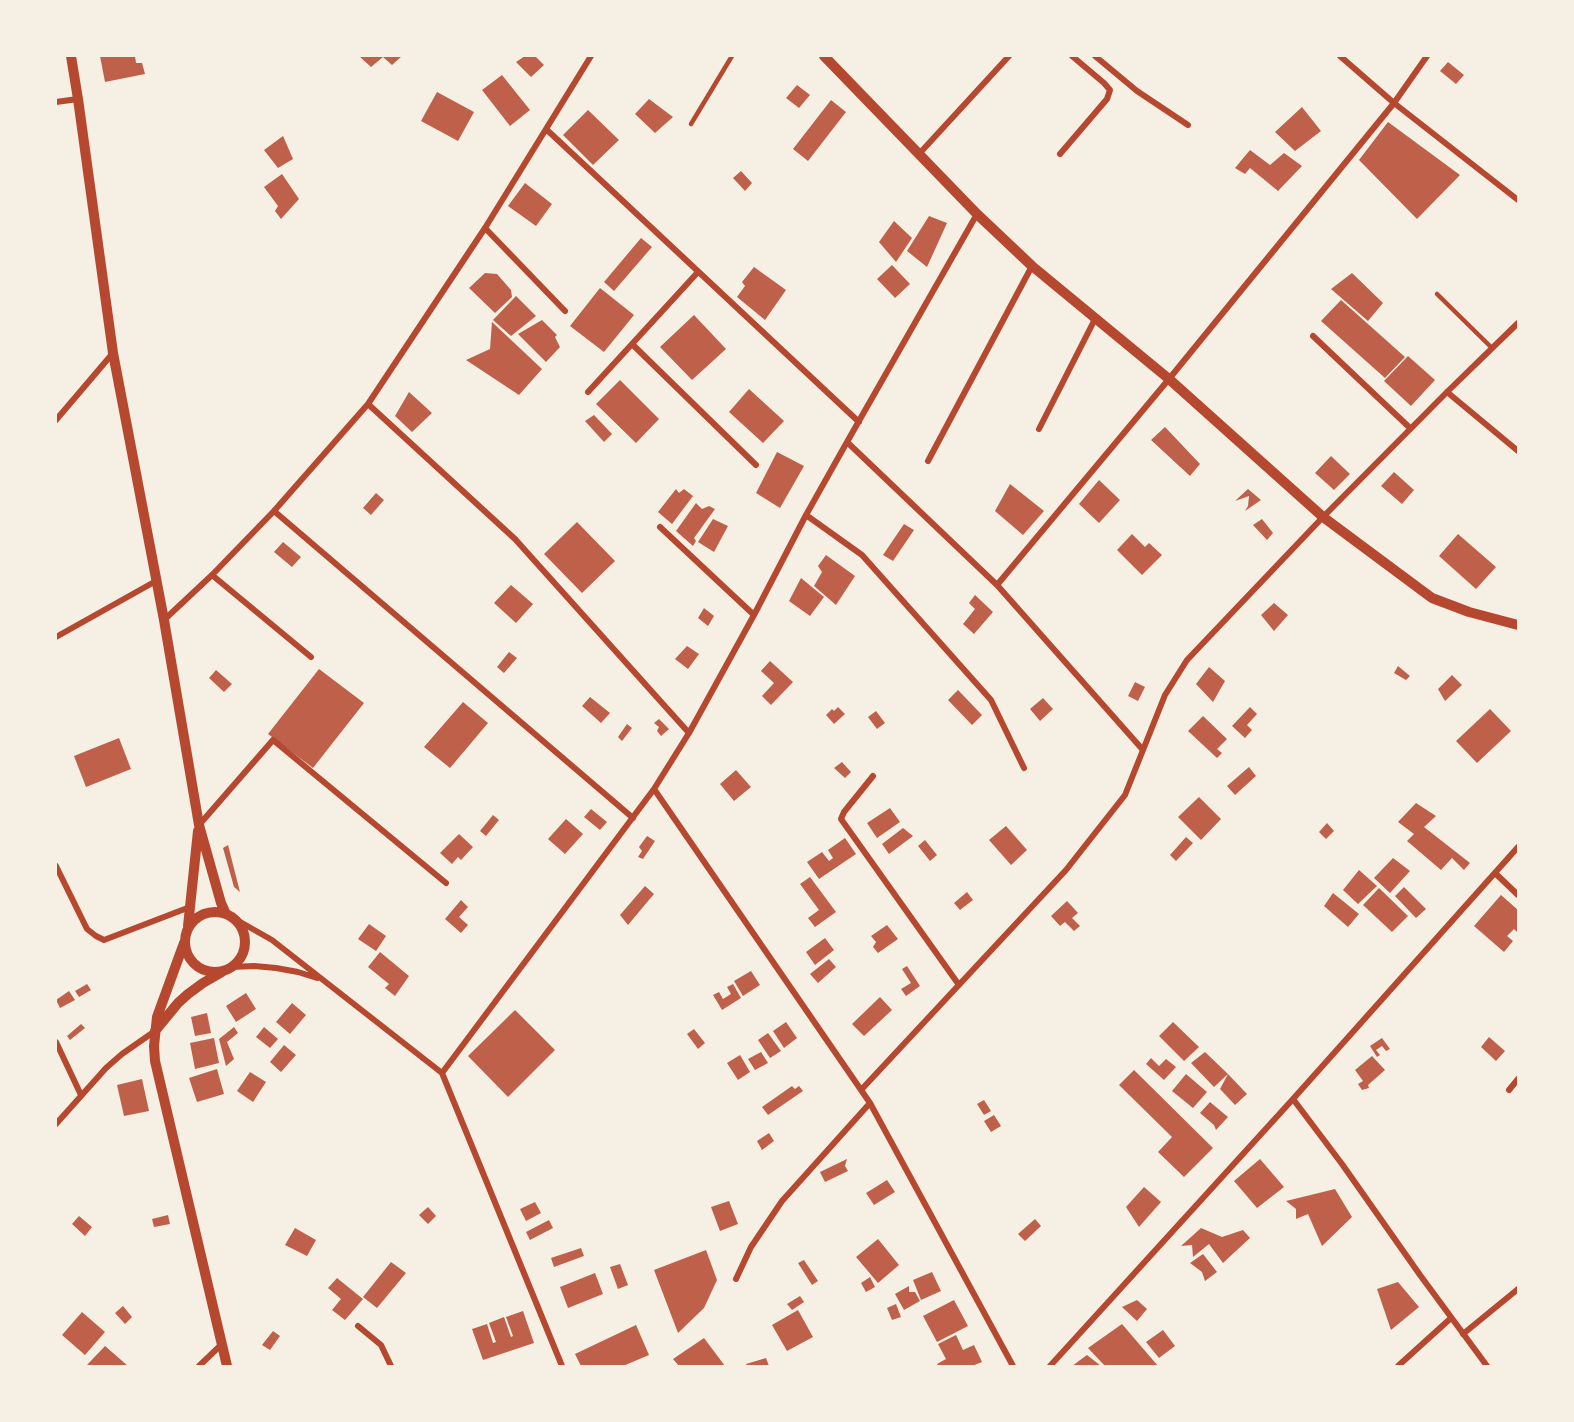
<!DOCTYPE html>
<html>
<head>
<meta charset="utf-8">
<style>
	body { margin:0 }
	#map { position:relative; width:1574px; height:1422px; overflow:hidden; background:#f6efe4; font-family:"Alegreya Sans",sans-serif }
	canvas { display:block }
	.frame { position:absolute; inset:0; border:57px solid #f6efe4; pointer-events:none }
</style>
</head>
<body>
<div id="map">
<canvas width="1574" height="1422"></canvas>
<div class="frame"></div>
</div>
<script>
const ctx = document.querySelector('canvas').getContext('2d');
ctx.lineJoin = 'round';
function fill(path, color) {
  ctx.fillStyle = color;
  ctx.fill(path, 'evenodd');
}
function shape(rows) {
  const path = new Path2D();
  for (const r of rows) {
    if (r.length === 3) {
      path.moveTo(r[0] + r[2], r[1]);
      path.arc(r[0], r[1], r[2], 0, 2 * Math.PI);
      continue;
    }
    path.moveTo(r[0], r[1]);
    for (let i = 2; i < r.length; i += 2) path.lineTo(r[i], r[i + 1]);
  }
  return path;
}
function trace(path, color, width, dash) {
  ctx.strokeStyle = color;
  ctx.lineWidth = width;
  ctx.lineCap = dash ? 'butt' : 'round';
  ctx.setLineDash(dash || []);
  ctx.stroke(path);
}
fill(shape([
	[100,56,135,56,136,63,142,63,145,74,105,82],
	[359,56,402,56,392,65,383,57,371,67],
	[525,56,535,56,544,65,531,77,516,62],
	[1448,62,1464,75,1456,84,1440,71],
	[502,75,530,110,510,126,482,90],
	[797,85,810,95,799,108,786,98],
	[437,92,474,112,458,141,421,121],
	[649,99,673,117,655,133,635,114],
	[831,100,846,112,808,161,793,149],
	[1302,107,1321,131,1295,151,1275,132],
	[588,110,619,140,593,165,563,135],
	[1388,122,1460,175,1417,219,1359,160],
	[283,136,293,159,278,168,264,150],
	[1250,150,1270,165,1284,153,1302,166,1278,191,1250,168,1245,174,1235,168],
	[741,171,752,183,745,191,733,178],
	[282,174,299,199,281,219,275,211,278,206,264,187],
	[525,183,552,204,536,226,508,206],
	[929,216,947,223,927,267,907,251],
	[894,221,912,238,896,262,879,242],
	[641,238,652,247,614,291,604,282],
	[892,265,910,284,895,298,877,279],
	[754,267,786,290,765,320,737,297,745,286,742,282],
	[485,273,497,274,511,290,512,297,495,313,469,288],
	[1352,273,1383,303,1368,321,1331,289],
	[600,288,634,315,604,352,570,326],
	[516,296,536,316,511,336,493,320],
	[1341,300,1405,357,1385,378,1321,321],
	[694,315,726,349,692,380,660,347],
	[542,320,557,335,555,337,560,347,546,362,518,334],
	[492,322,542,369,519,395,466,360,490,349],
	[1408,356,1435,380,1411,406,1384,381],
	[620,380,659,419,636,443,596,404],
	[749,389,784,421,763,443,729,412],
	[409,392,432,413,412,432,395,416],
	[594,415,612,434,604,442,585,421],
	[1165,427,1200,464,1190,476,1151,440],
	[777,452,804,466,780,508,756,493],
	[1331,456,1350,474,1334,490,1315,473],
	[1394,472,1414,490,1402,504,1381,486],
	[1099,480,1120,500,1099,523,1079,504],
	[1010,484,1044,511,1023,535,995,511],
	[676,489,679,493,684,489,693,496,672,524,658,512],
	[1248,489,1261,500,1245,511,1248,506,1249,496,1235,501],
	[376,493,384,500,371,515,363,508],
	[696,503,702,509,709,506,715,509,694,538,696,541,693,546,676,531],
	[713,519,728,526,714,552,698,542],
	[1262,519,1273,533,1267,540,1253,525],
	[577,522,615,561,582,593,544,554],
	[904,524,914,530,893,561,883,555],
	[1132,534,1145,547,1149,543,1162,555,1142,575,1117,550],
	[1458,534,1496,567,1476,589,1439,556],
	[283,542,301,557,292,567,274,552],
	[826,555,855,576,836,605,814,586,822,572,818,566],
	[801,578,824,597,810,616,789,601],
	[511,585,533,604,516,623,494,603],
	[975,595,993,612,974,634,963,624,975,609,969,603],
	[1274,603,1288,615,1274,631,1261,615],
	[704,608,714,616,708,626,698,618],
	[687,646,699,654,688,669,675,659],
	[509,652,517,658,504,673,497,667],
	[770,661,793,682,771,705,762,696,774,683,761,671],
	[1398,666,1410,676,1406,680,1394,673],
	[1209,667,1225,681,1213,702,1196,684],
	[319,669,364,703,313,768,268,734],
	[216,670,232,684,224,692,209,678],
	[1452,675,1462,685,1445,701,1438,689],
	[1135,682,1145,687,1138,701,1128,696],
	[958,690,982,715,972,725,948,700],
	[590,697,610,713,601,723,582,706],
	[1043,698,1053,709,1040,721,1030,709],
	[463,702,488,723,450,768,424,747],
	[838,707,845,714,834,724,826,715,832,709,834,711],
	[1250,707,1257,714,1247,725,1252,730,1245,738,1232,726],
	[1490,709,1511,731,1477,763,1456,741],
	[876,711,885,723,877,729,868,717],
	[1203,716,1227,739,1217,749,1222,753,1217,758,1188,731],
	[659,719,669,729,661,736,657,731,659,727,654,723],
	[627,724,632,728,622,741,618,737],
	[119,738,131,769,86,787,74,756],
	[842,762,851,772,845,778,834,768],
	[1249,767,1256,776,1235,795,1227,786],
	[736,770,751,787,734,801,720,784],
	[1199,797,1221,819,1201,840,1178,817],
	[1416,803,1436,816,1424,827,1470,863,1464,870,1452,858,1441,870,1407,841,1414,834,1398,822],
	[890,808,900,822,877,838,867,823],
	[591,809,607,822,600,830,584,817],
	[493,815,499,820,486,836,480,831],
	[566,819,583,834,565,854,548,839],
	[1327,823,1334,831,1326,839,1319,832],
	[1006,826,1027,850,1011,865,989,840],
	[903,828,913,836,889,854,882,844],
	[459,834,473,847,461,860,458,857,452,864,440,853],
	[647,836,655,841,643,859,638,857,642,851,639,847],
	[1186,837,1193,843,1176,861,1170,855],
	[845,838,856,854,819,879,807,862,822,852,829,861,833,858,828,850],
	[925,840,937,855,930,861,918,846],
	[228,845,240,892,234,887,223,848],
	[1393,858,1410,871,1390,893,1374,878],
	[1359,870,1377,886,1358,904,1343,890],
	[810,877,836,912,815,927,808,918,819,910,800,884],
	[645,886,654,894,628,925,620,915],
	[1404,887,1426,909,1416,918,1395,896],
	[1379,888,1408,916,1392,932,1363,905],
	[967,892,973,900,960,910,954,903],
	[1333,893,1359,914,1348,927,1324,906],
	[1501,895,1518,910,1518,933,1514,929,1507,936,1513,941,1504,952,1474,926],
	[461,900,468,907,459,917,468,925,461,933,445,919],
	[1067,901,1078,913,1072,918,1080,926,1074,931,1065,922,1060,926,1051,916],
	[369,924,386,936,376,951,358,939],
	[887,925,898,939,878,953,873,947,876,942,871,936],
	[825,938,834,950,815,965,806,952],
	[380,952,409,976,395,996,385,988,389,984,368,967],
	[829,959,836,967,818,983,810,974],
	[907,966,920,986,906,996,901,989,911,983,902,969],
	[751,971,760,985,743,996,734,981],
	[87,984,91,990,79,997,75,991],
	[733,984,741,998,722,1010,713,995,719,992,723,999,731,994,727,987],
	[69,991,75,1000,60,1008,56,1000],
	[246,993,256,1009,236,1022,226,1006],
	[880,997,892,1010,864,1036,852,1024],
	[292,1003,306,1015,290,1034,276,1022],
	[515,1010,555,1050,508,1097,468,1056],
	[207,1013,211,1033,195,1036,191,1017],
	[786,1022,797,1038,784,1048,773,1031],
	[1173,1022,1199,1047,1184,1061,1159,1036],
	[81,1024,85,1028,70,1040,67,1036],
	[234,1027,238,1033,227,1042,234,1059,226,1066,219,1039],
	[264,1027,278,1039,270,1048,256,1037],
	[694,1029,705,1043,698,1049,687,1034],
	[768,1033,781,1051,770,1058,758,1040],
	[1489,1037,1505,1051,1496,1061,1481,1047],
	[214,1038,219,1063,195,1069,190,1043],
	[1382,1038,1390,1049,1386,1051,1382,1046,1376,1050,1380,1055,1377,1057,1370,1046],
	[284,1045,296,1055,281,1072,270,1062],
	[761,1052,768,1063,755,1070,748,1059],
	[1205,1052,1228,1074,1214,1087,1191,1063],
	[740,1055,750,1072,738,1080,727,1063],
	[1372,1056,1385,1070,1368,1085,1369,1088,1362,1090,1358,1084,1363,1081,1355,1070],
	[1151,1058,1159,1066,1166,1059,1176,1067,1164,1080,1146,1064],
	[217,1069,224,1094,197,1102,189,1078],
	[1134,1070,1213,1148,1184,1177,1158,1152,1172,1137,1119,1085],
	[250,1072,266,1082,253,1102,237,1091],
	[1186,1074,1207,1092,1193,1108,1172,1091],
	[1228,1074,1247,1094,1235,1105,1220,1089],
	[142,1079,149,1111,124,1116,117,1085],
	[792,1086,795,1089,799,1086,803,1091,768,1115,762,1107],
	[984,1100,991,1111,984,1115,977,1104],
	[1210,1102,1228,1117,1216,1130,1214,1125,1200,1113],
	[994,1115,1001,1126,991,1132,984,1121],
	[769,1133,774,1141,762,1150,757,1141],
	[847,1159,845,1166,848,1171,825,1182,820,1172],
	[1260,1159,1284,1187,1257,1208,1234,1181],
	[887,1180,895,1192,874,1205,866,1193],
	[1144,1187,1161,1202,1139,1227,1126,1207],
	[1335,1189,1352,1217,1322,1246,1308,1214,1296,1219,1296,1209,1286,1201],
	[729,1201,738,1224,720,1231,711,1207],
	[535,1202,541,1213,526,1221,520,1209],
	[428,1207,436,1216,428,1224,419,1215],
	[168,1215,170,1224,154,1227,152,1219],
	[79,1216,92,1227,85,1236,72,1224],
	[1035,1219,1041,1226,1025,1241,1018,1234],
	[549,1220,553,1228,530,1240,526,1232],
	[295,1228,316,1240,307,1256,285,1245],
	[1201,1228,1222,1237,1243,1230,1250,1238,1223,1263,1209,1244,1193,1257,1192,1245,1181,1246],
	[878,1239,899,1265,878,1283,856,1257],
	[581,1248,584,1256,554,1267,551,1258],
	[706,1250,717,1280,704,1308,678,1333,654,1270],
	[1203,1254,1217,1272,1205,1281,1202,1272,1190,1263],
	[804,1260,818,1281,812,1285,798,1263],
	[391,1262,406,1273,377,1308,363,1297],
	[620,1264,628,1285,618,1289,610,1267],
	[932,1272,941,1291,921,1300,913,1280],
	[595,1273,603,1294,568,1308,560,1287],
	[870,1277,875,1287,866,1292,861,1283],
	[337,1278,363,1299,345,1320,332,1310,341,1299,328,1288],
	[1398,1282,1419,1307,1391,1330,1377,1289],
	[909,1286,909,1292,915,1292,920,1301,904,1310,895,1294],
	[800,1296,804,1302,792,1310,787,1304],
	[954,1300,968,1326,937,1342,923,1316],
	[1137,1300,1147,1309,1137,1321,1122,1307],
	[896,1304,901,1317,892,1320,887,1308],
	[123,1306,132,1317,125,1324,115,1313],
	[798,1310,813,1337,787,1351,772,1325],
	[523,1311,534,1343,483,1360,472,1329,487,1324,493,1343,496,1342,489,1323,504,1317,511,1337,513,1336,506,1317],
	[82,1312,105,1332,85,1355,62,1335],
	[1122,1324,1158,1366,1105,1366,1088,1348],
	[636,1325,649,1355,623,1366,581,1366,575,1354],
	[1163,1330,1175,1346,1159,1358,1146,1342],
	[273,1331,280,1336,270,1350,262,1345],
	[956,1335,963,1350,974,1345,982,1362,972,1366,938,1366,937,1364,946,1359,938,1344],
	[704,1338,725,1366,679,1366,673,1359],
	[105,1346,128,1366,86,1366],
	[1087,1355,1101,1366,1072,1366],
	[766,1358,769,1366,747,1366,746,1364]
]), '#bf614a');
trace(shape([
	[691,124,732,56],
	[1437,294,1492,348]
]), '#b5482f', 4.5);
trace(shape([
	[1095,56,1137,91,1188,125],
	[1340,56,1394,103,1518,200],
	[56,102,78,99],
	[546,129,859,422],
	[919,154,1009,56],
	[1060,154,1107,99,1110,90,1104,83,1072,56],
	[485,228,565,311],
	[698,272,632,344,756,465],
	[1313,336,1410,428],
	[588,392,632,344],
	[1447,392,1518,451],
	[368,404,515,539,689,733],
	[56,420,113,353],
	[1039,429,1095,319],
	[847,442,997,585,1143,750],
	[928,461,1032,266],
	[274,511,633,818],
	[806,515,862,555,991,700,1024,768],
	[660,527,754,615],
	[212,575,311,657],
	[997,585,1169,379,1394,103,1427,56],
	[164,620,212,575,274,511,368,404,485,228,591,56],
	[56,637,156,581],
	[873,776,844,812,841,819,959,985],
	[654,789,870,1103,1013,1366],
	[199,825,273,740,446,883],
	[56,866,87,929,96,936,104,940,190,907],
	[1495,873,1518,895],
	[235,919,272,940,442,1073,562,1366],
	[231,967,254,966,276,968,298,972,317,978],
	[56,1042,81,1095],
	[442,1073,654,789,689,733,754,615,806,515,847,442,977,214],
	[861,1090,1066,870,1125,795,1165,695,1187,660,1323,517,1447,392,1518,323],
	[1509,1090,1518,1079],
	[1293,1099,1342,1164,1420,1275,1487,1366],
	[56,1124,106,1068,122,1054,155,1031],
	[736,1279,751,1247,782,1201,870,1103],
	[358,1326,381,1345,391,1366],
	[1463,1334,1518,1289],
	[199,1366,222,1344],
	[1050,1366,1293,1099,1518,847],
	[1398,1366,1451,1318]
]), '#b5482f', 6);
trace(shape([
	[71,56,78,99,113,353,164,620,199,825,221,903,226,914],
	[824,56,977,214,1032,266,1169,379,1323,517,1432,598,1469,612,1518,625],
	[215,942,30],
	[188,926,198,831],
	[184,943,157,1017,154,1046,155,1061,227,1366],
	[155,1031,178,1003,188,994,203,983,222,972]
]), '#b5482f', 10);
</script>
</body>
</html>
